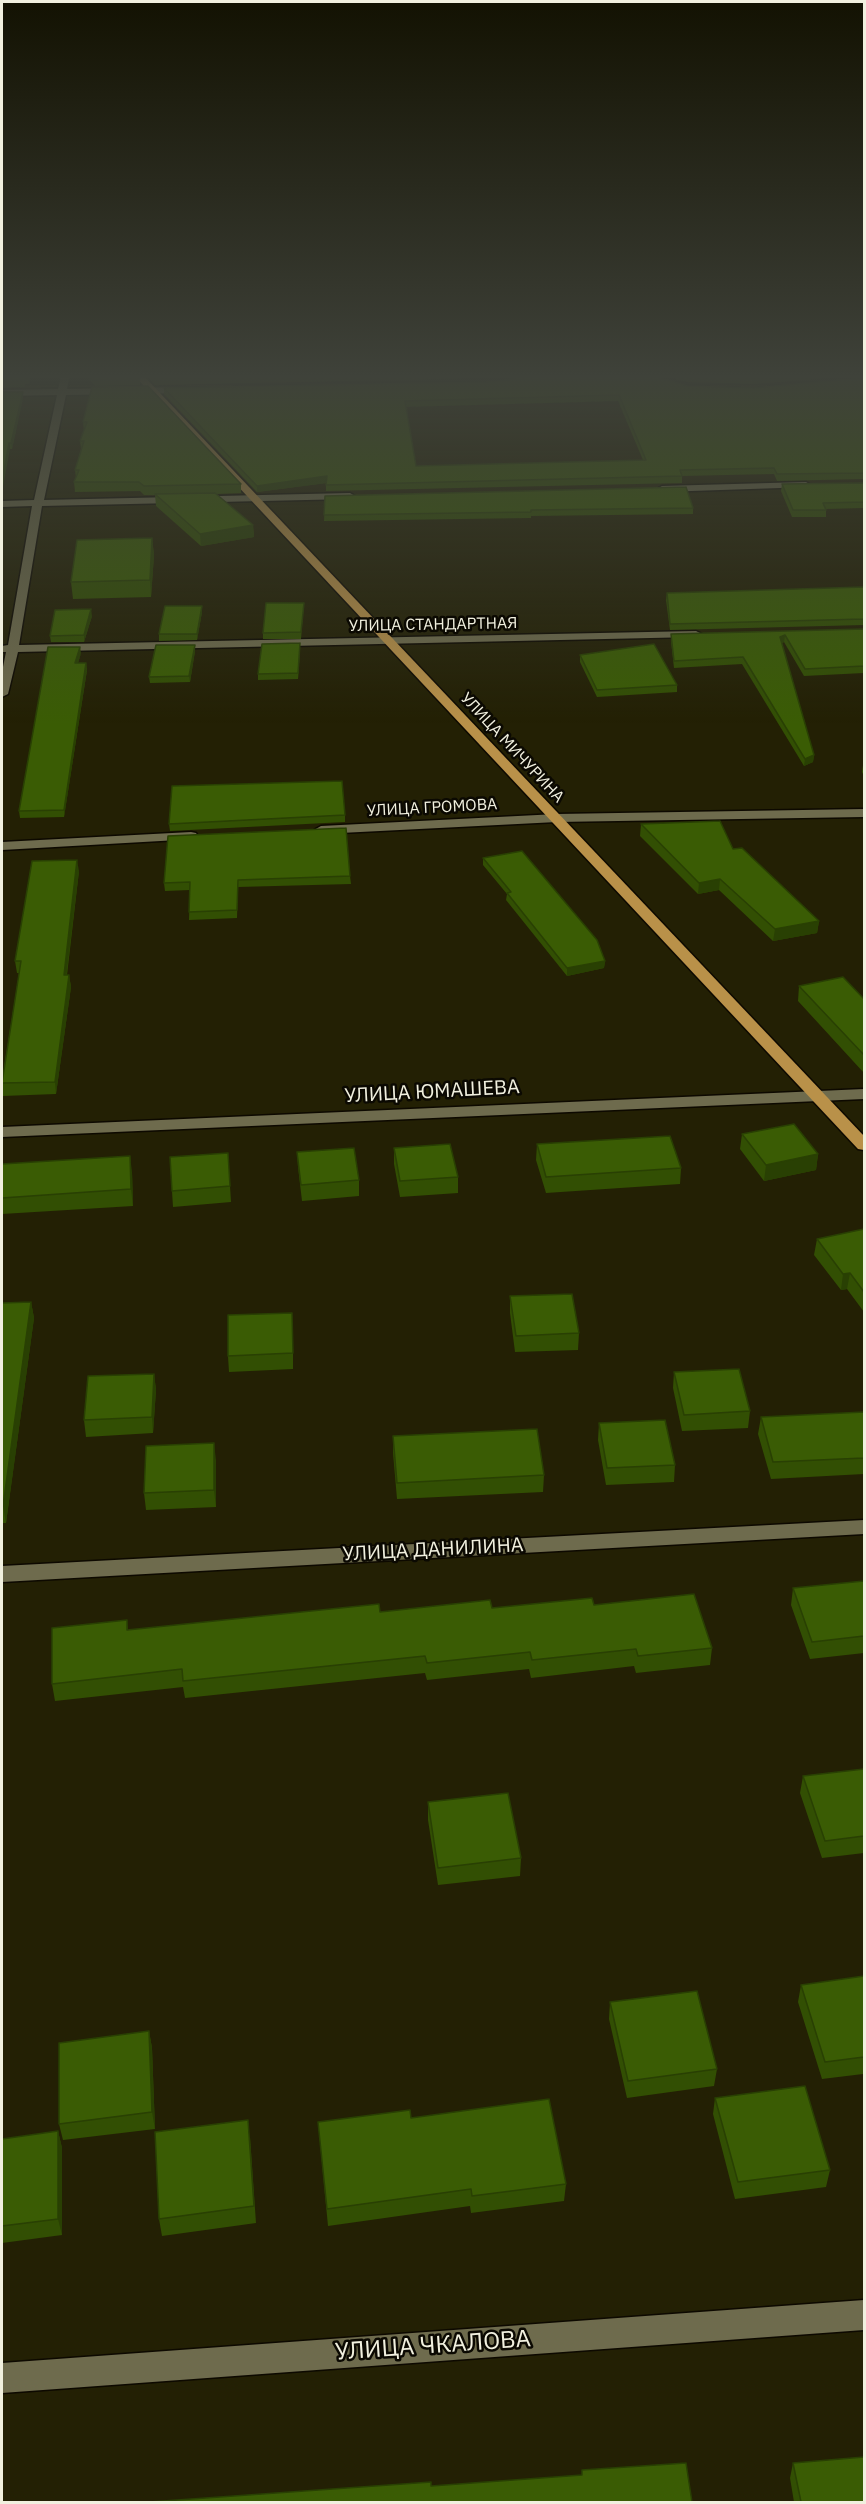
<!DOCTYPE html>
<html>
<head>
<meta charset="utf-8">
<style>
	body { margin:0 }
	#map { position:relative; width:866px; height:2504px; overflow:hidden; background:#232004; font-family:"IBM Plex Sans",sans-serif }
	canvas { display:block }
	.frame { position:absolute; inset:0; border:3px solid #f1f0df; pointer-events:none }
</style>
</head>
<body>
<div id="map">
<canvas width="866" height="2504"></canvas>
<div class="frame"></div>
</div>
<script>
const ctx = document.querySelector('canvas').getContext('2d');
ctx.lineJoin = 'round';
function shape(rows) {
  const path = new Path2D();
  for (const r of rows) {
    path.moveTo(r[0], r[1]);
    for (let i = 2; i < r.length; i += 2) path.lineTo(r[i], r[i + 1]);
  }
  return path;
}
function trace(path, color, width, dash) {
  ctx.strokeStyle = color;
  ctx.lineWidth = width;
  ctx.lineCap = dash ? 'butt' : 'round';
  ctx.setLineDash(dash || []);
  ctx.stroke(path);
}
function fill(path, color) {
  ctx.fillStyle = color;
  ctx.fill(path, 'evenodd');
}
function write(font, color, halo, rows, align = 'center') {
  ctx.font = font + ' "IBM Plex Sans",sans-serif';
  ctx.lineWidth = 5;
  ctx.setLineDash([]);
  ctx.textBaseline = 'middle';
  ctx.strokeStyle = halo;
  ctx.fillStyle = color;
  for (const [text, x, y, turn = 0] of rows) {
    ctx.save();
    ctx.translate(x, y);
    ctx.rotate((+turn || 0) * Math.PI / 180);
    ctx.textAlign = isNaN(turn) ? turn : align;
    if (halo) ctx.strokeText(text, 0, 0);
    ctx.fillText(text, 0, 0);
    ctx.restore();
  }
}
const minor = shape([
	[62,373,70,373,67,389,186,387,190,390,186,393,66,395,44,500,350,493,355,496,350,499,42,506,19,645,696,631,702,634,696,637,18,652,8,694,2,697,2,672,6,652,2,652,2,646,8,645,32,506,2,507,2,501,34,500,57,395,2,396,2,390,58,389,62,373],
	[806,482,811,485,809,487,662,492,657,489,662,486,806,482],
	[864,809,864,817,557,822,321,834,314,830,321,826,557,814,864,809],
	[191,832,196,833,198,836,196,839,2,850,2,842,191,832],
	[864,1089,864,1099,2,1137,2,1127,864,1089],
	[864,1520,864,1534,2,1582,2,1566,864,1520],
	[864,2300,864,2330,2,2393,2,2363,864,2300]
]);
const major = shape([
	[132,373,141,373,864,1136,864,1150,858,1149,132,373]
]);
trace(minor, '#0d0900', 3);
trace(major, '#0d0900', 3);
fill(minor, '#6e6b4d');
fill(major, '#b99149');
fill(shape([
	[2,373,31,373,29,384,25,384,25,387,2,388],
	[84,373,134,373,140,379,140,385,95,386],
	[144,373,512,373,487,378,155,385],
	[654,373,864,373,864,375,752,384,687,382],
	[864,378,864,479,777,481,774,474,682,476,682,483,326,491,326,483,257,492,164,394,164,388,487,382,508,380,753,388],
	[618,401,643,460,416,466,406,407],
	[92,387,241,484,241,493,216,494,253,525,254,537,201,546,156,506,155,495,144,495,140,491,75,492,74,482,76,478,75,470,81,449,80,441,84,432,83,422],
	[2,392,23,392,23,398,12,449,10,449],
	[864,483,864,508,826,509,826,517,792,517,781,491,782,484],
	[325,496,693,508,693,514,531,516,531,518,324,521],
	[152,538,154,555,151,597,73,599,71,582],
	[864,587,864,625,670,630,666,600,667,593],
	[304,603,301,639,263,639,263,633],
	[202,612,197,640,159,641,159,634],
	[92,616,84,642,51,642,50,636],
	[864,629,864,673,804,676,784,642,782,643,814,755,813,762,804,766,742,664,674,668,671,641,671,634],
	[195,645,195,651,190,682,150,683,149,677],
	[300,650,298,679,258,680,258,674],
	[81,653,78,663,86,663,87,670,64,817,20,818,19,811],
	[580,655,677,685,677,692,597,697,580,662],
	[864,764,864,776,862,772,863,765],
	[345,815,345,822,170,831,169,824],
	[641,824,733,849,819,921,817,933,773,941,719,890,698,894,640,836],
	[168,836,350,876,351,884,238,887,237,918,189,920,190,890,165,891,164,883],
	[483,858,605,961,604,968,567,976,506,900,507,894,483,865],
	[79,871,67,975,69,975,71,987,56,1094,3,1096,2,1080,19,973,17,973,15,961],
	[799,986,864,999,864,1073,798,1001],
	[742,1134,818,1154,816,1170,764,1181,740,1149],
	[537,1144,681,1168,680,1184,546,1193,536,1160],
	[394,1148,458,1177,458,1193,400,1197,394,1164],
	[297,1152,359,1180,359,1196,302,1201,298,1167],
	[228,1153,231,1202,173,1207,172,1191],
	[2,1164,132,1172,133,1206,2,1214],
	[864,1229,864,1312,847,1289,841,1290,814,1255,817,1239],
	[510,1296,579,1333,578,1350,515,1352,510,1313],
	[31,1302,34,1318,6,1523,2,1523,2,1303],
	[293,1329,293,1369,229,1372,228,1356],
	[674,1372,750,1411,748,1428,682,1431,673,1388],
	[154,1374,156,1390,153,1433,86,1437,84,1420],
	[864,1412,864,1474,771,1479,758,1434,761,1417],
	[599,1423,675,1465,674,1482,606,1485,598,1440],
	[393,1436,544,1475,543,1492,397,1499,393,1453],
	[216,1460,216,1507,146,1510,144,1493],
	[864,1583,864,1653,810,1659,791,1605,793,1588],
	[594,1605,712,1648,710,1665,636,1673,634,1666,531,1678,529,1669,427,1680,425,1673,185,1698,183,1687,55,1701,52,1684,127,1620,128,1630,380,1612],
	[864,1769,864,1853,822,1858,800,1793,803,1776],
	[428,1802,521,1858,520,1876,438,1885,428,1820],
	[864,1976,864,2079,863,2074,822,2079,798,2002,801,1985],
	[610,2002,717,2069,714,2086,627,2098,609,2019],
	[149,2031,152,2048,155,2129,63,2140,59,2124],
	[715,2098,830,2170,826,2187,735,2199,713,2114],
	[411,2118,566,2184,564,2201,471,2213,470,2206,328,2226,318,2122],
	[58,2131,62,2148,62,2235,2,2243,2,2139],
	[250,2137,256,2223,162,2236,159,2219],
	[793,2463,864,2502,794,2502,790,2478]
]), '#324f03');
fill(shape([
	[30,373,31,373,29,384,29,377],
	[487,373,512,373,487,378],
	[810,373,864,373,864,375,752,384,752,378],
	[23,392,23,398,12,449,11,443],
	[9,443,10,449,2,492,2,481],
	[327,476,327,483,257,492,257,486],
	[253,525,254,537,201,546,200,534],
	[152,538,154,555,151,597,150,580],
	[202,606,202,612,197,640,197,634],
	[91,609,92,616,84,642,84,635],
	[785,635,784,642,780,644,780,637],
	[300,643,300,650,298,679,298,673],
	[195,645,195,651,190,682,189,676],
	[80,647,81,653,76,670,75,663],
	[86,663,87,670,64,817,64,810],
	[814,755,813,762,804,766,805,759],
	[77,860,79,871,65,987,64,975],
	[720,879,719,890,698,894,699,883],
	[819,921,817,933,773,941,775,929],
	[605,961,604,968,567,976,567,968],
	[69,975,71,987,56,1094,55,1082],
	[818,1154,816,1170,764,1181,766,1165],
	[130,1156,132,1172,133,1206,131,1189],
	[850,1273,847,1289,841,1290,843,1274],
	[31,1302,34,1318,6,1523,3,1506],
	[154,1374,156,1390,153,1433,152,1417],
	[214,1443,216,1460,216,1507,214,1490],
	[149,2031,152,2048,155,2129,152,2112],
	[58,2131,62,2148,62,2235,58,2219]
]), '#294003');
const building = shape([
	[2,373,30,373,29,377,25,378,24,381,2,382,2,373],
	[89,373,134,373,140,379,94,380,89,373],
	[149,373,422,373,155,379,149,373],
	[525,373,644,373,687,386,753,388,864,378,864,473,777,474,774,468,680,470,682,476,326,485,327,476,257,486,164,388,487,382,508,380,525,373],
	[619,395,646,460,416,466,405,401,619,395],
	[678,373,810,373,752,378,688,376,678,373],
	[148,386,241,484,144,486,139,482,74,482,79,470,75,470,84,441,80,441,87,422,83,422,92,387,148,386],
	[2,392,23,392,11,443,9,443,2,481,2,392],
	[864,483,864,502,823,503,826,510,793,510,782,484,864,483],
	[686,487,693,508,531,510,531,512,324,515,325,496,686,487],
	[215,493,253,525,200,534,155,494,215,493],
	[152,538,150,580,71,582,77,540,152,538],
	[864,587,864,619,670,624,667,593,864,587],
	[266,603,304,603,301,632,263,633,266,603],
	[165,606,202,606,197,634,159,634,165,606],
	[91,609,84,635,50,636,55,610,91,609],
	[864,629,864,666,805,669,785,635,780,637,814,755,805,759,743,657,674,661,671,634,864,629],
	[300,643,298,673,258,674,262,644,300,643],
	[654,644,677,685,597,690,580,655,654,644],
	[156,645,195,645,189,676,149,677,156,645],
	[48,647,80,647,75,663,86,663,64,810,19,811,48,647],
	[342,781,345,815,169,824,172,786,342,781],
	[720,821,733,849,742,848,819,921,775,929,720,879,699,883,641,824,720,821],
	[346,828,350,876,238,880,237,910,189,912,190,882,164,883,168,836,346,828],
	[522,851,597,940,605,961,567,968,507,893,511,892,483,858,522,851],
	[77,860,64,975,69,975,55,1082,2,1083,21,961,15,961,32,861,77,860],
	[843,977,864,999,864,1055,799,986,843,977],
	[794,1124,818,1154,766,1165,742,1134,794,1124],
	[670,1136,681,1168,546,1177,537,1144,670,1136],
	[450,1144,458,1177,400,1181,394,1148,450,1144],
	[354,1148,359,1180,301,1185,297,1152,354,1148],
	[228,1153,230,1186,172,1191,170,1157,228,1153],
	[130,1156,131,1189,2,1198,2,1164,130,1156],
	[864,1229,864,1292,850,1273,843,1274,817,1239,864,1229],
	[572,1294,579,1333,516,1336,510,1296,572,1294],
	[31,1302,3,1506,2,1506,2,1303,31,1302],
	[292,1313,293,1353,228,1356,228,1315,292,1313],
	[739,1369,750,1411,684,1415,674,1372,739,1369],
	[154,1374,152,1417,84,1420,88,1376,154,1374],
	[864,1412,864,1458,773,1462,761,1417,864,1412],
	[665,1420,675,1465,607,1468,599,1423,665,1420],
	[537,1429,544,1475,397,1483,393,1436,537,1429],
	[214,1443,214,1490,144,1493,146,1446,214,1443],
	[864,1581,864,1636,812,1642,793,1588,864,1581],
	[694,1594,712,1648,638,1656,636,1649,532,1660,530,1652,427,1663,425,1656,183,1681,182,1669,52,1684,52,1628,127,1620,127,1630,379,1604,380,1612,490,1600,492,1608,592,1598,594,1605,694,1594],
	[864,1769,864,1836,825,1841,803,1776,864,1769],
	[508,1793,521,1858,438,1868,428,1802,508,1793],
	[864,1976,864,2057,825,2062,801,1985,864,1976],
	[697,1991,717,2069,628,2081,610,2002,697,1991],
	[149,2031,152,2112,59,2124,59,2043,149,2031],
	[805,2086,830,2170,738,2182,715,2098,805,2086],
	[549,2099,566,2184,472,2196,471,2189,327,2209,318,2122,410,2110,411,2118,549,2099],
	[248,2120,254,2206,159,2219,155,2132,248,2120],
	[58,2131,58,2219,2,2226,2,2139,58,2131],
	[864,2457,864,2502,801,2502,793,2463,864,2457],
	[686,2463,692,2502,149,2502,431,2482,431,2486,582,2475,582,2470,686,2463]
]);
fill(building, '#3a5c04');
trace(building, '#294003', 1.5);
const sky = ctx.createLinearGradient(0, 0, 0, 724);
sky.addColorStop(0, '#131202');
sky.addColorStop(0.52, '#3f423a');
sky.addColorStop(1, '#3f423a00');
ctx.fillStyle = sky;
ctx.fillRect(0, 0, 866, 724);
write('16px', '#f1f0df', '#0b0902', [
	["УЛИЦА СТАНДАРТНАЯ",433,625,-1],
	["УЛИЦА МИЧУРИНА",512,748,47],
	["УЛИЦА ГРОМОВА",432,808,-3]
]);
write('20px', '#f1f0df', '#0b0902', [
	["УЛИЦА ЮМАШЕВА",432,1092,-3],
	["УЛИЦА ДАНИЛИНА",433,1550,-3]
]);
write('24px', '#f1f0df', '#0b0902', [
	["УЛИЦА ЧКАЛОВА",433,2346,-4]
]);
</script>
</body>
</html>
